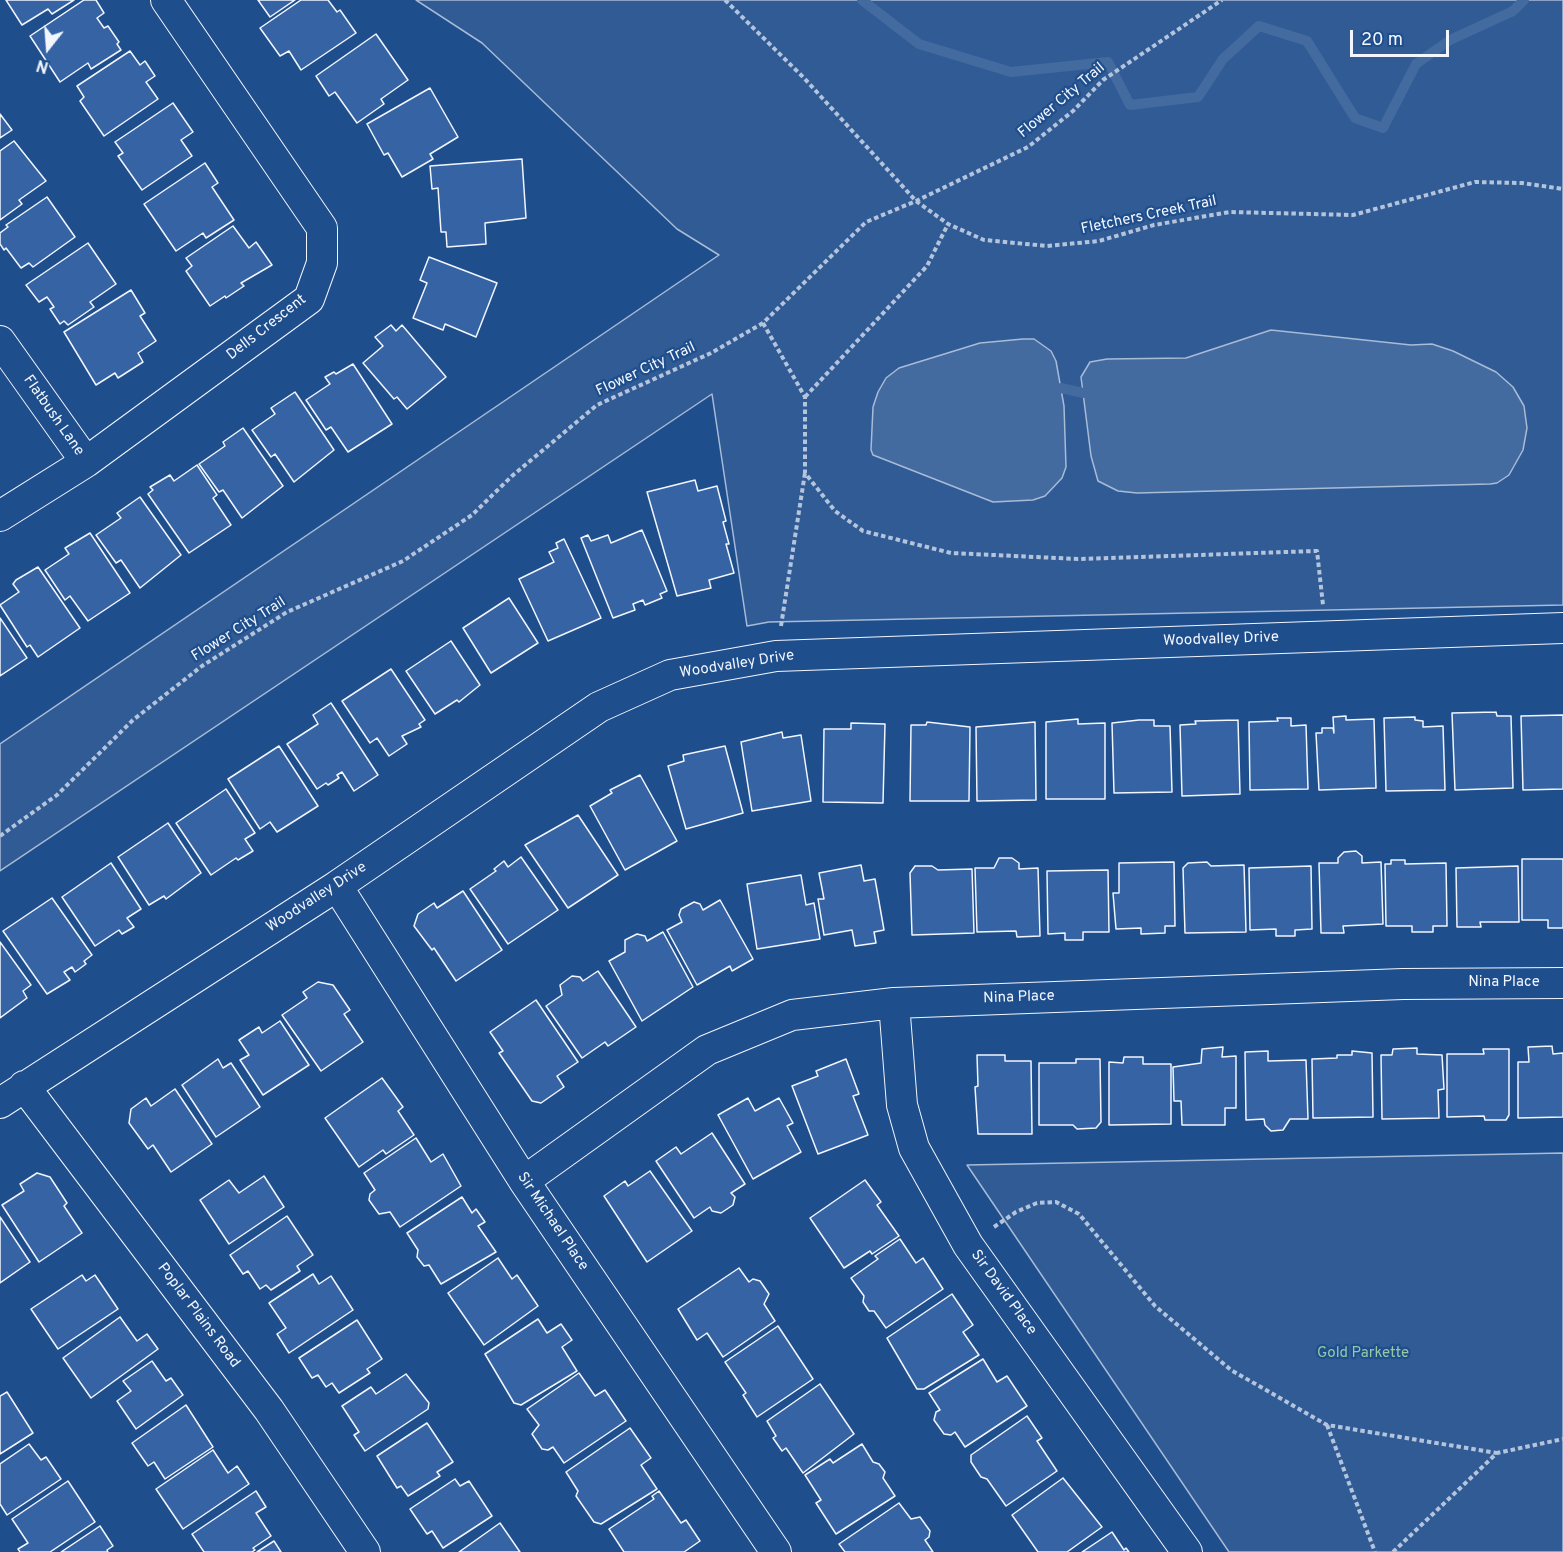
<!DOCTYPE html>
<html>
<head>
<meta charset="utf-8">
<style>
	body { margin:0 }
	#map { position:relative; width:1563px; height:1552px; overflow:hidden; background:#1f4e8c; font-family:Overpass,sans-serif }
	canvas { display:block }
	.north { position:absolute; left:18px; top:18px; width:60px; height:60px; -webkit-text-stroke:4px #1f4e8c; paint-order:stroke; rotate:197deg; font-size:16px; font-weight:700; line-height:24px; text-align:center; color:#f2f6ff }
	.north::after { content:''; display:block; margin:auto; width:21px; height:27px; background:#f2f6ff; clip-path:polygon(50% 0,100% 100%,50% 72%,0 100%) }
	.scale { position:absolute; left:1350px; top:30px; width:99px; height:27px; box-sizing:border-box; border:3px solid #f2f6ff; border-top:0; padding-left:8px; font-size:18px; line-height:21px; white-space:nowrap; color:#f2f6ff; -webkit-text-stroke:4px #1f4e8c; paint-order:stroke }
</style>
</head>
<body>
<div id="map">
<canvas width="1563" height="1552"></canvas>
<div class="north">N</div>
<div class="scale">20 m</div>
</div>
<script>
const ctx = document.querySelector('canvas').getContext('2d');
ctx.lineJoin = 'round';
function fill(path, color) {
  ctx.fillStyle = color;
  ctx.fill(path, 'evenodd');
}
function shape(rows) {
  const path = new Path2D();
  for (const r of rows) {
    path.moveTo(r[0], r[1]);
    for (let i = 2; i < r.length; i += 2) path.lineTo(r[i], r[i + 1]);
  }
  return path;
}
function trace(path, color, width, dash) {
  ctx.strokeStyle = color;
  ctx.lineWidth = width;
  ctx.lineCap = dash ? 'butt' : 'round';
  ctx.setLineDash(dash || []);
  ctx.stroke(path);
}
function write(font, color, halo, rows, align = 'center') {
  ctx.font = font + ' Overpass,sans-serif';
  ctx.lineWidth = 4.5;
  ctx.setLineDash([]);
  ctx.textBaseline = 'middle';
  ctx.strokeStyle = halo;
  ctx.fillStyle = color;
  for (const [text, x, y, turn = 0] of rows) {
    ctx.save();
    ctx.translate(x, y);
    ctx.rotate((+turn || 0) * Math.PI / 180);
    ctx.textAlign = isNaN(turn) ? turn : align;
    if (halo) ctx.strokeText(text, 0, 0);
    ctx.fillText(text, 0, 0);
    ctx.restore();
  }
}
const built = shape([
	[416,0,1563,0,1563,605,769,622,747,626,712,394,0,871,0,744,719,255,677,229,482,43,416,0],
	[1563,1153,1563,1552,1229,1552,967,1165,1563,1153]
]);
fill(built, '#305b95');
trace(built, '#a8bbd7', 1.5);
const water = shape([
	[1271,330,1411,345,1432,344,1453,351,1496,372,1513,387,1524,406,1527,428,1523,450,1509,475,1497,483,1490,484,1137,493,1118,491,1098,481,1091,456,1081,377,1090,362,1107,359,1186,358,1271,330],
	[1023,339,1034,339,1051,351,1056,361,1064,406,1066,467,1062,478,1045,496,1033,500,993,502,873,455,871,450,873,407,878,392,886,378,899,368,980,343,1023,339]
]);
fill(water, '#446ba0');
trace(water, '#a8bbd7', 1.5);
trace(shape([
	[862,0,919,44,1011,72,1108,62,1130,105,1198,97,1223,59,1259,26,1307,41,1355,118,1383,128,1416,64,1450,40,1513,11,1524,0],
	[1061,388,1083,393]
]), '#446ba0', 10);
const building = shape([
	[6,0,74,0,52,14,48,9,22,25,6,0],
	[84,0,96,0,104,13,97,18,104,28,108,26,119,42,117,44,121,50,91,69,88,63,60,82,30,36,84,0],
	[258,0,295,0,270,17,258,0],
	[301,0,328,0,337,12,340,10,356,33,301,70,289,51,280,56,260,28,301,0],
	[376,34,408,80,381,99,384,104,357,123,335,92,329,96,316,76,376,34],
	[130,51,140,65,145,61,155,76,146,82,158,99,104,136,80,101,84,97,77,86,130,51],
	[430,88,458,137,430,154,433,159,402,177,388,153,384,155,367,124,430,88],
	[173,103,193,132,181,140,192,156,142,190,118,156,123,153,115,142,173,103],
	[0,114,12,130,0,138,0,114],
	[14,141,46,181,19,200,22,204,0,220,0,151,14,141],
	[522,159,526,218,485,223,486,244,447,247,446,232,441,232,438,188,432,189,430,166,522,159],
	[205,163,218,183,212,187,234,220,206,238,203,233,176,251,144,204,205,163],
	[47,197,75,237,33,267,29,263,21,268,6,248,4,250,0,244,0,233,8,227,6,225,47,197],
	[233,226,249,248,256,242,272,265,241,283,244,286,226,298,225,296,210,306,186,271,192,266,186,258,233,226],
	[88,243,116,284,90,302,94,307,68,325,64,321,60,324,50,309,54,307,47,297,39,302,26,285,88,243],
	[429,257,497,283,476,337,445,324,443,330,413,318,427,283,420,280,429,257],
	[131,290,145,313,140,316,156,341,138,353,143,362,118,378,115,373,96,385,64,332,131,290],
	[391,325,396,331,402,325,446,377,407,409,397,397,394,399,363,363,383,346,375,337,391,325],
	[353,364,392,424,348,452,331,427,326,430,306,400,330,384,325,377,334,372,336,374,353,364],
	[295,392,334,450,294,482,275,454,271,457,252,430,275,414,271,408,295,392],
	[243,428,283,486,242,518,223,490,219,492,199,464,225,446,223,442,243,428],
	[197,465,217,495,213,498,231,525,189,553,148,494,153,490,150,487,170,475,174,481,197,465],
	[695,480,698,491,717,486,726,521,723,522,729,544,726,544,734,573,709,580,711,588,677,596,647,492,695,480],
	[140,497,181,555,140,588,121,560,116,563,96,535,121,518,117,513,140,497],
	[642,530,667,591,660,594,662,598,645,605,643,600,633,604,635,610,613,618,581,538,588,535,591,541,608,535,611,543,642,530],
	[90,533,130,593,88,621,70,596,65,600,45,570,69,554,65,548,90,533],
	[564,539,601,618,548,641,519,579,554,562,549,552,558,548,556,543,564,539],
	[38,567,80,628,38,657,30,645,27,647,0,605,19,592,13,584,16,580,38,567],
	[509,598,538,643,491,673,463,628,509,598],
	[0,618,27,658,0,676,0,618],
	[451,641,480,685,459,702,457,700,435,714,406,671,451,641],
	[391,669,425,720,419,724,421,727,402,736,407,744,389,756,377,738,370,743,342,701,391,669],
	[331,703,378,775,354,791,342,772,337,775,339,778,328,785,326,783,317,789,287,744,318,724,313,715,331,703],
	[1496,712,1497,716,1511,716,1513,788,1455,790,1452,713,1496,712],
	[1563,715,1563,789,1523,790,1521,716,1563,715],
	[1346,716,1346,720,1374,719,1376,788,1319,790,1316,733,1322,733,1322,728,1333,728,1334,733,1333,717,1346,716],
	[1415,717,1415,720,1423,721,1423,727,1443,726,1445,790,1386,791,1384,718,1415,717],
	[1277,718,1291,718,1291,726,1306,725,1308,789,1250,790,1249,722,1278,721,1277,718],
	[1078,719,1078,724,1105,723,1105,799,1046,799,1046,722,1078,719],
	[1139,720,1154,720,1154,726,1170,726,1172,792,1114,793,1112,723,1139,720],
	[1238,720,1240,794,1182,796,1180,725,1196,724,1195,721,1238,720],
	[927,722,970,727,969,801,910,801,911,725,926,725,927,722],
	[1035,722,1036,800,977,801,976,727,1035,722],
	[851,723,885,724,883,803,823,802,824,729,851,729,851,723],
	[782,732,783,738,801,735,811,801,752,811,741,742,782,732],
	[279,746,318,806,277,832,270,822,260,829,228,779,279,746],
	[725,746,743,813,686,829,668,766,684,761,683,755,725,746],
	[640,775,677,841,625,870,590,806,612,793,610,790,640,775],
	[226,789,255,833,245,839,253,851,238,860,236,858,211,875,176,823,226,789],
	[578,815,618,875,568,908,525,845,578,815],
	[168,823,201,873,166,899,164,896,149,905,118,857,168,823],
	[1356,851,1362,856,1362,863,1381,862,1383,924,1343,926,1344,933,1321,933,1319,863,1338,863,1338,858,1344,852,1356,851],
	[521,857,558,910,508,944,470,889,496,871,494,869,504,861,508,867,521,857],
	[999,858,1012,858,1019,863,1019,869,1038,868,1040,936,1017,937,1016,931,977,932,975,868,994,868,999,858],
	[1522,859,1563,859,1563,928,1548,928,1548,920,1522,920,1522,859],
	[1391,860,1405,860,1405,864,1446,863,1447,926,1433,926,1433,932,1412,932,1412,926,1386,926,1385,864,1391,864,1391,860],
	[1174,862,1175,926,1165,926,1165,933,1141,934,1141,928,1116,929,1113,893,1119,893,1119,863,1174,862],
	[1207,862,1211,866,1244,865,1246,932,1185,933,1183,868,1188,863,1207,862],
	[111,863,141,909,127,918,134,927,122,934,119,930,95,946,62,897,111,863],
	[861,865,864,881,875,879,884,930,874,932,876,943,855,946,852,930,824,935,818,899,824,899,819,873,861,865],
	[915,866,932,866,938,870,972,869,974,933,912,935,910,873,915,866],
	[1311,866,1312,929,1295,930,1295,936,1276,936,1276,929,1250,930,1249,868,1311,866],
	[1518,866,1519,922,1480,922,1481,927,1457,927,1456,868,1518,866],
	[1108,870,1109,932,1083,932,1083,940,1065,940,1065,933,1048,934,1047,871,1108,870],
	[801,875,806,905,814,903,820,939,757,949,747,884,801,875],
	[463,891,502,950,456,981,434,948,432,950,414,926,418,914,434,903,437,908,463,891],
	[52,898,92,955,84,961,86,964,75,972,72,967,64,972,70,980,47,994,3,931,52,898],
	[720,900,753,959,732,971,730,966,697,985,667,930,682,922,679,915,681,909,694,902,700,904,703,910,720,900],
	[663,932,693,987,642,1021,609,961,625,952,625,940,637,934,645,936,647,941,663,932],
	[0,942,31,985,23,991,27,998,0,1018,0,942],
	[598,971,636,1027,608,1046,605,1042,582,1058,546,1006,562,995,560,985,572,976,580,977,583,981,598,971],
	[318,982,333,985,350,1010,344,1014,363,1042,321,1071,282,1015,307,998,303,992,318,982],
	[536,1000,578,1062,557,1076,564,1087,541,1103,532,1101,499,1053,503,1051,490,1032,536,1000],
	[280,1021,309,1065,263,1095,240,1060,249,1055,239,1040,259,1027,262,1033,280,1021],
	[1552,1046,1553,1054,1563,1053,1563,1117,1518,1118,1518,1062,1529,1062,1528,1047,1552,1046],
	[1223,1047,1222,1057,1236,1056,1236,1108,1225,1108,1225,1125,1182,1125,1181,1101,1174,1101,1173,1067,1201,1063,1202,1049,1223,1047],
	[1417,1048,1417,1054,1442,1055,1444,1089,1438,1090,1439,1118,1382,1119,1381,1055,1392,1055,1393,1049,1417,1048],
	[1483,1049,1509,1049,1509,1115,1506,1120,1485,1120,1484,1116,1447,1117,1447,1054,1484,1054,1483,1049],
	[1268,1051,1268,1061,1306,1060,1308,1119,1290,1119,1283,1130,1271,1131,1265,1125,1264,1119,1246,1120,1245,1052,1268,1051],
	[1352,1051,1372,1053,1373,1117,1313,1118,1312,1059,1337,1058,1337,1055,1352,1055,1352,1051],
	[977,1055,1005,1055,1005,1061,1031,1061,1032,1134,978,1134,975,1087,978,1086,977,1055],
	[1124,1057,1143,1057,1143,1064,1171,1064,1171,1124,1109,1125,1109,1062,1123,1063,1124,1057],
	[218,1059,223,1068,231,1063,260,1107,216,1137,182,1085,218,1059],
	[846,1059,859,1094,853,1096,868,1135,818,1154,792,1086,818,1076,816,1071,846,1059],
	[1076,1059,1100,1059,1101,1122,1096,1128,1077,1129,1073,1125,1039,1125,1039,1063,1076,1063,1076,1059],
	[382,1078,403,1107,398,1111,414,1135,386,1154,383,1150,359,1167,325,1118,382,1078],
	[175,1089,212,1144,171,1172,153,1145,148,1149,129,1123,131,1109,146,1098,151,1106,175,1089],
	[748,1098,755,1111,779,1098,793,1123,787,1126,801,1152,753,1179,718,1115,748,1098],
	[712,1133,745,1184,731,1193,735,1197,733,1205,721,1213,712,1211,710,1207,694,1218,656,1161,676,1147,681,1154,712,1133],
	[416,1138,431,1162,443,1154,461,1186,400,1227,390,1212,379,1214,369,1200,370,1194,375,1190,364,1173,416,1138],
	[650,1171,692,1231,647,1262,604,1196,625,1181,628,1186,650,1171],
	[37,1173,50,1177,67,1203,64,1206,82,1233,39,1262,2,1205,24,1191,20,1184,37,1173],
	[264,1176,284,1207,229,1244,200,1200,229,1180,239,1193,264,1176],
	[865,1180,881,1202,877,1205,899,1236,872,1254,870,1251,844,1268,810,1218,865,1180],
	[462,1197,472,1213,476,1209,485,1222,478,1226,496,1252,441,1284,429,1265,424,1266,417,1257,418,1250,407,1233,462,1197],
	[287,1216,313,1255,297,1266,300,1271,271,1290,266,1285,260,1289,248,1271,243,1274,230,1255,287,1216],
	[0,1217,30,1262,0,1283,0,1217],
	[900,1239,916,1263,923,1258,943,1289,886,1328,874,1311,869,1311,863,1302,864,1296,851,1278,878,1259,875,1256,900,1239],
	[498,1258,512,1279,517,1275,538,1306,484,1345,448,1293,498,1258],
	[739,1268,749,1282,753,1279,760,1281,769,1294,764,1304,775,1321,723,1357,707,1333,697,1340,678,1309,739,1268],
	[313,1274,319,1284,331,1276,353,1310,289,1353,277,1334,286,1328,269,1303,313,1274],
	[82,1275,86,1281,95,1275,118,1309,58,1349,31,1309,82,1275],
	[952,1294,973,1325,963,1332,979,1355,924,1389,917,1389,887,1338,952,1294],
	[120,1317,137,1341,147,1334,158,1349,91,1398,63,1358,120,1317],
	[538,1319,547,1333,561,1324,572,1340,562,1347,577,1371,521,1405,514,1403,485,1354,538,1319],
	[357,1320,382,1359,367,1369,370,1373,339,1393,332,1383,326,1387,318,1375,312,1378,299,1358,357,1320],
	[778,1326,813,1379,757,1417,743,1395,746,1393,725,1362,778,1326],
	[983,1359,997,1382,1007,1376,1027,1406,965,1447,955,1432,951,1435,944,1434,934,1420,936,1412,940,1410,929,1393,983,1359],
	[152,1361,166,1381,171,1378,183,1395,136,1429,117,1401,131,1391,123,1381,152,1361],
	[579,1373,595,1396,605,1390,626,1421,564,1463,553,1447,548,1450,542,1449,532,1434,539,1425,527,1409,579,1373],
	[406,1374,429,1403,428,1409,365,1451,354,1435,359,1432,342,1406,371,1387,376,1394,406,1374],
	[820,1384,854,1434,803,1473,786,1448,782,1451,773,1438,776,1436,767,1421,820,1384],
	[7,1392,33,1433,0,1454,0,1396,7,1392],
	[186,1405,213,1447,165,1479,154,1462,148,1466,132,1443,186,1405],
	[1027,1416,1042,1438,1037,1441,1057,1471,1006,1506,987,1479,981,1477,971,1462,971,1455,1027,1416],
	[427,1423,453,1462,437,1472,440,1476,408,1496,401,1486,397,1488,377,1456,427,1423],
	[630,1428,651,1458,641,1465,657,1489,601,1524,594,1522,576,1496,578,1491,566,1472,630,1428],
	[29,1444,41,1460,46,1457,61,1479,7,1515,0,1504,0,1464,29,1444],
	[862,1444,873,1462,879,1464,885,1472,883,1478,895,1496,836,1534,816,1503,821,1500,805,1475,830,1459,833,1463,862,1444],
	[213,1450,228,1473,237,1466,249,1484,183,1529,156,1489,213,1450],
	[1063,1478,1102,1527,1067,1552,1038,1552,1012,1515,1063,1478],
	[455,1479,460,1486,469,1481,492,1516,443,1548,432,1531,427,1534,410,1509,455,1479],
	[68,1481,95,1522,50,1552,20,1552,18,1549,28,1543,12,1519,68,1481],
	[256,1491,266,1507,256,1513,271,1536,253,1548,255,1550,252,1552,204,1552,192,1534,256,1491],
	[659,1491,681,1523,686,1520,700,1541,684,1552,624,1552,609,1529,654,1499,652,1496,659,1491],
	[899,1503,911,1519,920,1517,930,1531,929,1537,925,1540,933,1552,845,1552,839,1544,899,1503],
	[500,1523,520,1552,459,1552,500,1523],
	[100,1526,113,1546,107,1550,108,1552,61,1552,100,1526],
	[1112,1532,1124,1550,1126,1548,1129,1552,1082,1552,1112,1532],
	[274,1541,281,1552,257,1552,274,1541]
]);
fill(building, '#3563a3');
trace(building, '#f2f6ff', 1.5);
const minor = shape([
	[0,341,86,462],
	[0,516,86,462,309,299,322,263,322,228,166,0],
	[337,886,524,1181,776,1552],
	[894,1003,902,1105,914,1148,968,1245,1187,1552],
	[24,1086,269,1410,365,1552],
	[0,1103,337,886,599,707,670,675,776,656,1563,628],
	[524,1181,707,1050,792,1015,894,1003,1403,984,1563,983]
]);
trace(minor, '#f2f6ff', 32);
trace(shape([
	[725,0,804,78,916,201,948,224,984,240,1047,246,1099,241,1154,225,1230,212,1353,215,1475,182,1522,183,1563,189],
	[763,323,805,397,805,473,835,511,863,531,951,553,1078,559,1317,551,1323,605],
	[805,397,927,266,948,224],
	[781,626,805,473],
	[0,836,57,795,133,720,202,666,287,612,403,561,472,515,512,476,597,405,711,353,763,323,866,222,916,201,1028,147,1073,111,1103,80,1222,0],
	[994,1227,1016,1212,1037,1203,1056,1202,1079,1214,1155,1306,1231,1370,1327,1425,1497,1453],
	[1327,1425,1375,1552],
	[1393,1552,1497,1453,1563,1439]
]), '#b3c4dc', 4, [4.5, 3]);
trace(minor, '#1f4e8c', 30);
write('15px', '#f2f6ff', '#1f4e8c', [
	["Flower City Trail",1062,101,-40],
	["Fletchers Creek Trail",1149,216,-12],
	["Dells Crescent",267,328,-38],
	["Flower City Trail",646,370,-25],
	["Flatbush Lane",53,416,55],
	["Flower City Trail",239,630,-32],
	["Woodvalley Drive",1221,640,-2],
	["Woodvalley Drive",737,665,-9],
	["Woodvalley Drive",317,898,-33],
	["Nina Place",1504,983],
	["Nina Place",1019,998,-2],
	["Sir Michael Place",552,1222,56],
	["Sir David Place",1003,1293,54],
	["Poplar Plains Road",198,1316,53]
]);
write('15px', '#97c8a6', '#1f4e8c', [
	["Gold Parkette",1363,1354]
]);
</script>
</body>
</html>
